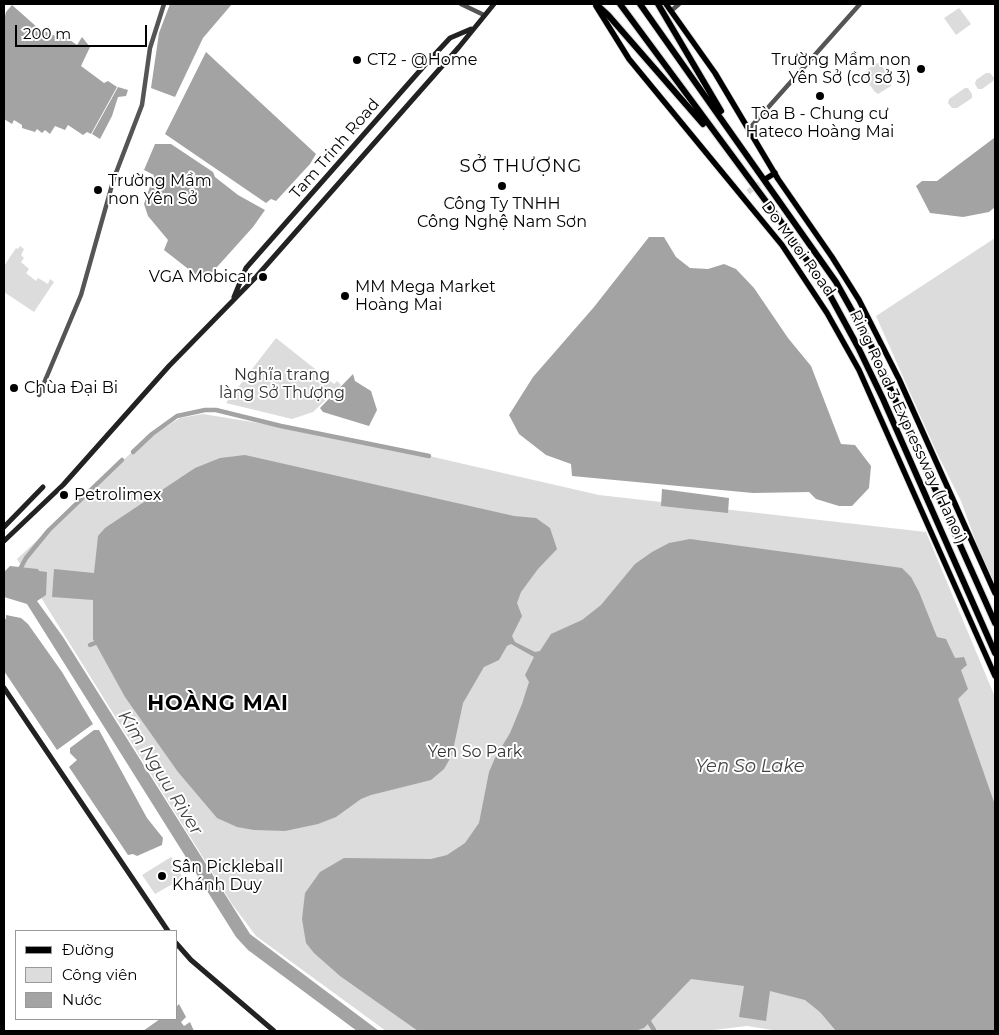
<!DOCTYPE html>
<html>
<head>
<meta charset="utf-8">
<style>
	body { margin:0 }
	#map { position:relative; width:999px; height:1035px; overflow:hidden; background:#fff; font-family:Montserrat,sans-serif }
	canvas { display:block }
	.frame { position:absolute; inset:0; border:5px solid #000; pointer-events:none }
	.legend { position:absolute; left:15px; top:930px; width:162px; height:90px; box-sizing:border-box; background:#fff; border:1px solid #999; margin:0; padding:6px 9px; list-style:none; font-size:15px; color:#000 }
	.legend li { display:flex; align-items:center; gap:10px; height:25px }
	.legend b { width:25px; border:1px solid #999 }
	.scale { position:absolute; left:15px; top:25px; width:132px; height:22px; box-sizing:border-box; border:2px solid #000; border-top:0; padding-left:6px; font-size:15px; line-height:18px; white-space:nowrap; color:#000; -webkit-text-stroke:4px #fff; paint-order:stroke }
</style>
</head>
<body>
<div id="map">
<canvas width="999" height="1035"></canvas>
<div class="frame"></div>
<ul class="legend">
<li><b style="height:6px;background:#000"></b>Đường</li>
<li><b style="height:14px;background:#dcdcdc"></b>Công viên</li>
<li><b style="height:14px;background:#a3a3a3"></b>Nước</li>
</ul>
<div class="scale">200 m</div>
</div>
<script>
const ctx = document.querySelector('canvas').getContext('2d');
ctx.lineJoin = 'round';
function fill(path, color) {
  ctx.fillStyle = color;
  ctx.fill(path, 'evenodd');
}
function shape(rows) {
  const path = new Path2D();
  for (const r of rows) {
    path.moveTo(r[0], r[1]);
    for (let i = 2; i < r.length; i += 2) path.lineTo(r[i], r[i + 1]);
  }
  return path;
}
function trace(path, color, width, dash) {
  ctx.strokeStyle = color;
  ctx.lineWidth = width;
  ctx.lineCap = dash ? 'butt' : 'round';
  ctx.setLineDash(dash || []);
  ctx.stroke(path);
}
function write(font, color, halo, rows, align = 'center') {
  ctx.font = font + ' Montserrat,sans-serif';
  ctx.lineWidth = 4;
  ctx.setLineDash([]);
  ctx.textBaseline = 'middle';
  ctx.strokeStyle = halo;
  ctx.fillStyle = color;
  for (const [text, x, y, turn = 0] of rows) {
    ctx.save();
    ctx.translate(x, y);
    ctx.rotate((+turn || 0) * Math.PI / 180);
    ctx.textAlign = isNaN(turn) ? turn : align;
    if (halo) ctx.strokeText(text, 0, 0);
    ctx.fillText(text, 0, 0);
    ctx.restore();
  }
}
fill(shape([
	[959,8,971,24,956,35,944,18],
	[880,63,892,81,891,86,878,94,875,92,864,77,864,73,874,64],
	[986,73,990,73,994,78,993,81,982,89,978,89,975,84,976,80],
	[965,88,968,88,972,94,972,98,957,108,952,108,948,103,949,99],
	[995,238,995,584,977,545,961,501,936,451,876,316],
	[20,246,24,249,21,255,24,258,21,262,29,269,26,273,36,281,38,278,48,284,50,279,54,282,34,312,4,292,4,266,16,248,18,249],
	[276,338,334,384,337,381,341,385,313,412,292,419,226,403],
	[203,414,289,428,429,456,599,495,926,532,995,697,995,1031,779,1031,747,1026,705,1031,386,1031,256,936,232,904,17,559,146,439,180,418],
	[171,857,183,878,155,894,142,875]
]), '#dcdcdc');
fill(shape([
	[170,4,232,4,203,38,175,97,151,88,159,33],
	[12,5,38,28,60,38,63,35,77,45,82,37,90,47,81,66,104,83,108,81,117,87,91,134,87,132,83,135,68,125,65,130,55,126,50,134,45,130,42,133,37,129,35,132,22,128,22,125,14,120,12,124,4,119,4,20,6,12],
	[206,52,316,154,310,164,276,201,271,199,266,203,165,134],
	[118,87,128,90,126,96,118,97,112,116,100,139,92,134],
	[994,138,995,207,989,212,963,217,930,213,916,186,922,181,937,181],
	[155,144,171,144,213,172,215,177,238,195,265,210,253,227,208,277,196,275,164,250,168,240,148,216,144,204,154,175,144,170],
	[649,237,664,237,676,257,690,268,708,269,724,264,736,269,754,288,788,338,811,366,841,444,855,445,871,466,869,488,852,506,839,506,816,499,809,492,753,493,572,476,571,464,546,455,519,434,509,415,533,377,594,307],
	[353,374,355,381,371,391,377,410,369,426,323,412,320,408],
	[245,455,514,516,536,518,550,528,557,549,538,569,521,592,517,603,522,616,512,636,515,642,535,652,540,651,551,634,582,620,601,605,635,564,652,552,669,543,690,539,902,568,911,577,919,592,937,637,946,639,955,658,964,657,967,665,961,670,968,689,958,699,995,805,995,1031,836,1031,820,1012,805,1000,770,991,766,1021,739,1017,744,986,691,979,644,1028,635,1031,418,1031,340,976,314,953,306,943,302,919,305,893,320,872,344,858,431,859,447,855,465,843,479,823,489,772,495,758,510,733,522,704,529,682,525,675,534,657,511,644,507,646,499,660,484,667,463,703,452,755,444,769,431,780,371,795,361,799,336,817,318,824,285,831,254,830,237,827,217,818,178,772,125,697,93,639,93,600,52,597,54,569,94,573,98,536,105,528,195,468,220,458],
	[662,489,729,498,728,513,661,506],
	[10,566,38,569,39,571,47,572,46,595,37,601,63,637,250,934,379,1031,357,1031,248,950,236,937,27,604,4,597,4,572],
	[6,615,21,618,28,624,62,672,93,724,57,750,4,671,4,619,6,619],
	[94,730,99,730,147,818,163,838,162,845,137,856,133,854,128,855,69,767,77,760,70,753,70,748],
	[179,1004,186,1017,181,1022,184,1026,190,1022,194,1031,143,1031,160,1019,176,1019,176,1007]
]), '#a3a3a3');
trace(shape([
	[133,452,152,434,177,416,205,410,216,410,281,426,429,456],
	[19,571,26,558,49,530,122,460],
	[90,645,95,643],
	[649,1022,654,1030]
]), '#a3a3a3', 4.5);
trace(shape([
	[748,192,767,178]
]), '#d9d9d9', 5.5, [5.5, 3]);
const primary = shape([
	[666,4,715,73,778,179,832,257,859,300,899,379,995,593],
	[596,6,629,59,782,245,827,313,859,370,995,676],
	[767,178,775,173]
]);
const motorway = shape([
	[596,4,608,15,703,124],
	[620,4,779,219,826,288,858,347,883,399,995,653],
	[640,4,836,282,869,341,995,623],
	[658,4,721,111]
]);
trace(primary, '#dbdbdb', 7);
trace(motorway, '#dbdbdb', 8);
trace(shape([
	[461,4,484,15],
	[671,11,679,4],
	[749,129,860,4],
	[39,395,81,295,114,178,142,105,150,48,164,4]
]), '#555', 4.5);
trace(shape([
	[234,297,246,268,424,66,450,38,471,29],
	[4,527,43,487],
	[4,541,63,485,169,366,256,277,459,47,494,4],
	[4,688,168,931],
	[176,943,191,960,274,1031]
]), '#222', 5);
trace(primary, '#000', 5.5);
trace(motorway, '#000', 6);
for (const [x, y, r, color] of [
	[357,60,5,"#000"],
	[921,69,5,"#000"],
	[820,96,5,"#000"],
	[502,186,5,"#000"],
	[98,190,5,"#000"],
	[263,277,5,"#000"],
	[345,296,5,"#000"],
	[14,388,5,"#000"],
	[64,495,5,"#000"],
	[162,876,5,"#000"]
]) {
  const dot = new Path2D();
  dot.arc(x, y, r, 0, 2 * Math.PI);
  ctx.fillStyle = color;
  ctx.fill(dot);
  trace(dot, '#fff', 2);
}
write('16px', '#000', '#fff', [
	["CT2 - @Home",367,60],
	["Trường Mầm non",911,60,"right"],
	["Yên Sở (cơ sở 3)",911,78,"right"],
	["Tòa B - Chung cư",820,114,"center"],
	["Hateco Hoàng Mai",820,132,"center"],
	["Trường Mầm",108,181],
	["non Yên Sở",108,199],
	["Công Ty TNHH",502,204,"center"],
	["Công Nghệ Nam Sơn",502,222,"center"],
	["VGA Mobicar",253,277,"right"],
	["MM Mega Market",355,287],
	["Hoàng Mai",355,305],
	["Chùa Đại Bi",24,388],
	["Petrolimex",74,495],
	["Sân Pickleball",172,867],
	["Khánh Duy",172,885]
], 'left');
write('16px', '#000', '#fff', [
	["Tam Trinh Road",335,149,-49],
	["Do Muoi Road",798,249,54],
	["Ring Road 3 Expressway (Hanoi)",908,427,65]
]);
write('16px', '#333', '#fff', [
	["Nghĩa trang",282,375],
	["làng Sở Thượng",282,393],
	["Yen So Park",475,752]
]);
ctx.letterSpacing = '1px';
write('18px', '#000', '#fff', [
	["SỞ THƯỢNG",521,167]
]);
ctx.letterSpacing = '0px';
write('italic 18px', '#444', '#fff', [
	["Yen So Lake",750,767],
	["Kim Nguu River",160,773,58]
]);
ctx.letterSpacing = '1px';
write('bold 21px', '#000', '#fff', [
	["HOÀNG MAI",218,704]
]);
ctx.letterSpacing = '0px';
</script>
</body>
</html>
